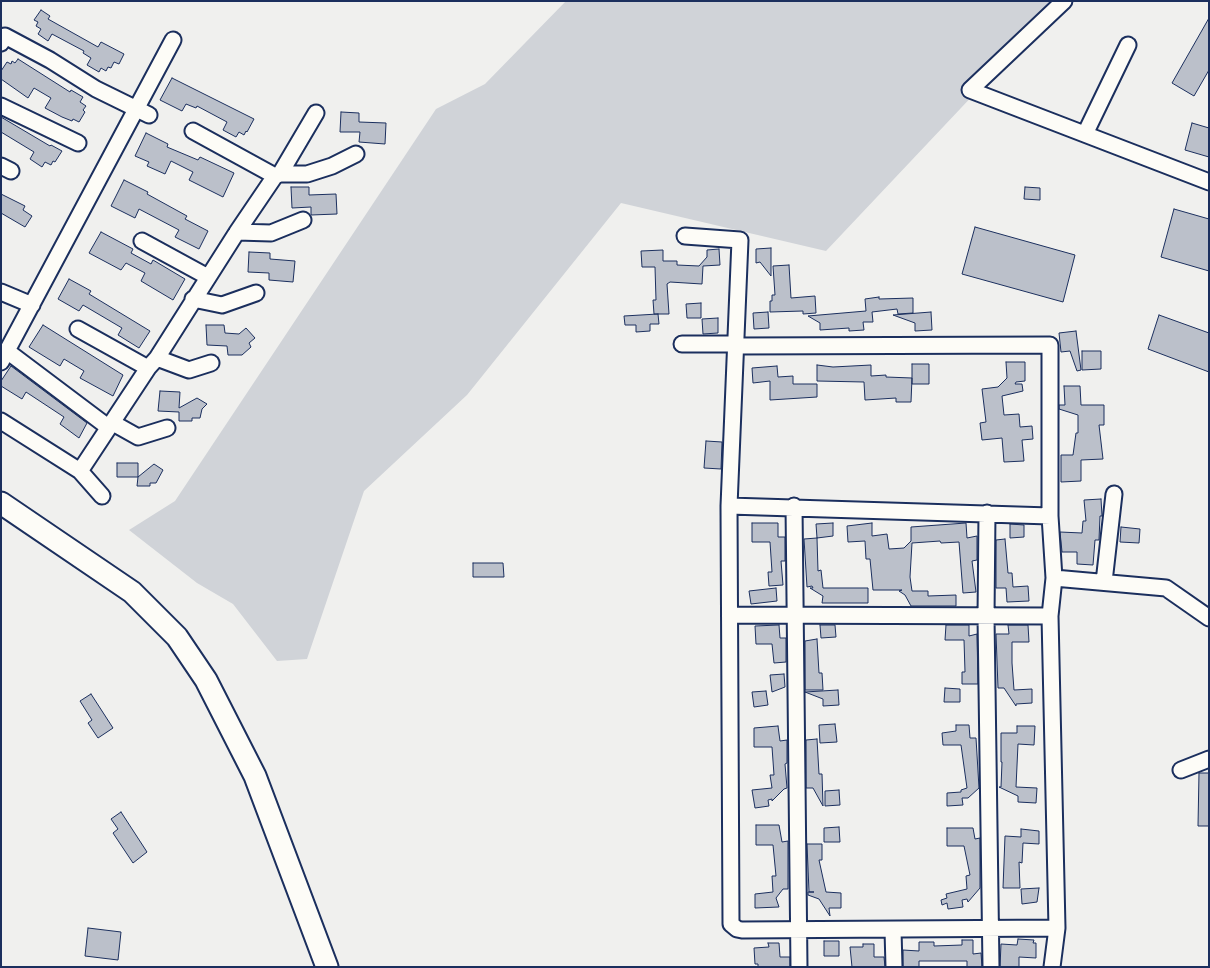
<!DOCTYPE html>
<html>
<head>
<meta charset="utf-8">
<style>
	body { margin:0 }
	#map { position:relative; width:1210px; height:968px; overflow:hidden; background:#f0f0ee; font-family:"Shantell Sans",sans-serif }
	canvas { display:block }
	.frame { position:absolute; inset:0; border:2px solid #1b2f5e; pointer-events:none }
</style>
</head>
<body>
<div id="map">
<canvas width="1210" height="968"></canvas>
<div class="frame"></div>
</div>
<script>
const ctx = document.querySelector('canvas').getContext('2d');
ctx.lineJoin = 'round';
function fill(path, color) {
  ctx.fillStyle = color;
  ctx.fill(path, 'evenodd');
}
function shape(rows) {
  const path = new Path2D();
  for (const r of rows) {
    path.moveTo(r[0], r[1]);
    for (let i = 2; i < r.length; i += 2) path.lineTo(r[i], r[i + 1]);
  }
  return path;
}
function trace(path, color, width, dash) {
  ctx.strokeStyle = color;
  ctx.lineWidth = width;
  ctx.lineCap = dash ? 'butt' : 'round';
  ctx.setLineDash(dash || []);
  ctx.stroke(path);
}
fill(shape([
	[566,1,1062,1,826,251,621,203,467,395,364,491,307,659,277,661,233,604,197,583,129,530,175,501,436,109,485,84]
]), '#d0d3d8');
const building = shape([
	[41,10,50,16,48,19,98,47,101,42,124,54,119,64,114,62,111,68,108,67,106,71,101,68,99,72,87,65,91,58,83,53,84,51,52,34,48,41,38,34,41,29,36,26,38,22,34,20,41,10],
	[1209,18,1209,70,1194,96,1172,83,1209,18],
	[18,59,70,92,71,90,83,97,80,102,86,106,83,110,85,112,79,122,73,119,72,121,62,117,45,108,51,98,34,88,28,98,1,79,1,71,7,62,11,64,12,61,15,63,18,59],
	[172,78,254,119,247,132,246,131,244,135,239,132,236,137,223,130,227,122,197,106,196,108,186,104,182,111,160,100,172,78],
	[341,112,359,113,359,122,386,123,385,144,359,142,360,132,340,132,341,112],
	[1,117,50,146,51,145,62,151,55,162,53,161,51,165,45,162,42,167,30,159,34,152,1,132,1,117],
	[1192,123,1209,128,1209,157,1185,150,1192,123],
	[146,133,168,144,167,147,198,160,200,157,234,173,223,197,189,180,193,172,171,161,165,174,147,166,149,162,135,156,146,133],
	[124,180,148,192,147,194,187,216,185,219,208,231,199,249,175,237,179,230,139,209,135,218,111,206,124,180],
	[291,187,309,187,309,195,336,194,337,214,311,215,311,207,292,208,291,187],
	[1025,187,1040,188,1040,200,1024,199,1025,187],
	[1,194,25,206,23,210,32,216,25,227,1,213,1,194],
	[1174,209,1209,219,1209,271,1161,257,1174,209],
	[975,227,1075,255,1063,302,962,274,975,227],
	[101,232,133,249,131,253,151,264,153,260,185,279,173,300,141,281,145,273,126,263,121,270,89,253,101,232],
	[771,248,771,276,760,262,756,263,756,249,771,248],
	[719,249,720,265,703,266,702,284,670,282,667,284,669,314,654,314,653,300,656,300,655,267,642,267,641,251,663,250,663,261,677,261,677,265,699,266,707,257,707,250,719,249],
	[249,252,270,253,270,259,295,261,293,282,269,280,269,273,248,272,249,252],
	[789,265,791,298,815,296,816,313,803,314,803,311,770,312,770,301,772,301,772,295,775,295,773,266,789,265],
	[69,279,91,291,89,294,150,331,139,348,118,335,122,328,83,305,79,311,58,299,69,279],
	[879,297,879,299,913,298,913,313,898,314,897,309,872,312,873,322,863,322,864,330,849,331,849,328,820,330,820,323,808,316,866,311,865,299,879,297],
	[701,303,701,318,687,318,686,304,701,303],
	[768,312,769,328,754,329,753,313,768,312],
	[931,312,932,330,915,331,915,323,893,315,931,312],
	[658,314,659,324,650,324,650,331,636,332,636,325,625,325,624,316,658,314],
	[1159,315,1209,333,1209,372,1148,349,1159,315],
	[718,318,718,333,703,334,702,319,718,318],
	[43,325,123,375,113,396,80,378,84,371,64,359,60,366,29,347,43,325],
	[206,325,224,325,225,333,239,334,246,328,255,338,249,343,251,347,242,355,228,355,227,346,207,345,206,325],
	[1076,331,1081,370,1077,371,1070,351,1061,352,1059,333,1076,331],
	[1082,351,1101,351,1101,369,1082,370,1082,351],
	[1006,362,1025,362,1025,381,1016,382,1015,384,1022,384,1023,391,1002,396,1004,415,1019,414,1020,427,1032,426,1033,439,1022,440,1024,461,1004,462,1002,438,982,440,980,423,986,422,982,389,998,387,1007,378,1006,362],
	[912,364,929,364,929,384,912,384,912,364],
	[817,365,833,367,871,365,871,376,886,375,886,377,912,378,911,402,896,402,896,398,865,400,864,382,817,381,817,365],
	[11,366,87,423,79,438,60,424,64,417,26,392,22,399,1,386,1,381,11,366],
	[777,366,778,377,793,376,793,384,817,384,817,397,770,400,770,381,753,383,752,368,777,366],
	[1064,386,1080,386,1081,405,1104,405,1104,425,1099,425,1103,459,1081,460,1081,481,1061,482,1061,455,1073,455,1076,433,1078,433,1078,415,1059,409,1059,405,1065,405,1064,386],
	[160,391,180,392,179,408,197,398,207,404,202,409,200,418,192,418,192,421,179,421,179,412,158,411,160,391],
	[706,441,722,442,721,469,704,468,706,441],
	[117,463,138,463,138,477,154,464,163,470,156,483,150,483,150,486,137,486,138,477,117,477,117,463],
	[1101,499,1102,516,1100,516,1099,540,1095,540,1093,565,1077,564,1077,552,1062,552,1060,532,1082,533,1083,521,1086,521,1084,500,1101,499],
	[752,523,778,523,778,537,785,537,785,561,781,561,783,585,769,586,768,572,772,572,770,542,752,542,752,523],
	[833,523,833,536,817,538,816,524,833,523],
	[872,523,872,536,887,534,889,549,904,548,911,541,911,527,966,523,967,538,977,536,977,560,972,561,976,592,963,593,959,542,941,543,940,541,912,543,910,577,912,591,928,591,928,596,956,595,956,606,911,606,905,595,899,591,902,590,873,590,870,559,866,559,865,541,848,542,847,526,872,523],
	[1010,524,1024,525,1024,537,1010,538,1010,524],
	[1121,527,1140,529,1139,543,1120,542,1121,527],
	[817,538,818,571,821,570,823,588,868,588,868,603,822,603,823,596,810,588,813,588,812,586,807,587,804,539,817,538],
	[1005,539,1008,573,1012,573,1013,587,1028,586,1029,601,1007,602,1006,588,996,588,996,540,1005,539],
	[473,563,503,563,504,577,473,577,473,563],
	[776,588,777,601,751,604,749,591,776,588],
	[779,625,780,638,786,638,786,662,774,663,772,644,756,644,755,626,779,625],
	[820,625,835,625,836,637,821,638,820,625],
	[946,625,969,625,969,636,977,634,978,684,962,684,962,672,965,672,964,640,945,640,946,625],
	[1008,625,1028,625,1029,642,1012,642,1012,663,1014,690,1032,689,1032,703,1016,704,1016,706,1004,688,998,688,996,634,1009,634,1008,625],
	[817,639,819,673,822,673,823,690,805,690,805,641,817,639],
	[784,674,785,687,772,692,770,675,784,674],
	[945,688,960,689,960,702,944,702,945,688],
	[838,690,839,705,823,706,823,699,805,692,838,690],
	[766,691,768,705,754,707,752,692,766,691],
	[91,694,113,728,98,738,88,723,92,720,80,701,91,694],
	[835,724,837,742,820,743,819,725,835,724],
	[956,725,969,725,970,738,976,738,979,788,968,798,962,798,963,805,947,806,947,793,961,792,961,790,967,788,961,745,943,745,942,733,956,731,956,725],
	[778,726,780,741,787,740,787,763,785,764,787,788,784,789,772,801,772,799,768,800,769,806,755,808,752,790,772,788,770,775,774,775,772,747,754,747,754,728,778,726],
	[1017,726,1035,726,1034,745,1018,744,1016,787,1037,788,1036,803,1018,802,1018,796,999,787,1001,787,1002,762,1001,762,1001,733,1017,733,1017,726],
	[817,739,819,774,822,774,823,806,813,788,806,788,806,740,817,739],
	[1199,773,1209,773,1209,826,1198,826,1199,773],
	[839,790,840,805,825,806,825,791,839,790],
	[121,812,147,852,133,863,113,833,118,829,111,819,121,812],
	[756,825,779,825,782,842,788,841,788,889,783,889,776,898,779,907,755,908,755,894,773,892,772,876,776,876,773,845,756,845,756,825],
	[839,827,840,842,824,842,824,828,839,827],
	[947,828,973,828,975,839,980,838,980,888,968,902,967,899,962,900,963,907,948,909,947,903,942,905,941,900,947,898,946,894,967,889,966,876,970,875,964,846,947,846,947,828],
	[1021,829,1039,831,1039,844,1023,843,1022,863,1019,862,1020,888,1003,888,1005,836,1021,837,1021,829],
	[807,844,822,844,822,860,819,860,826,892,841,893,841,908,829,908,830,916,819,899,808,895,808,892,814,892,809,892,807,844],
	[1039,888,1037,902,1022,904,1021,889,1039,888],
	[88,928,121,932,118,960,85,956,88,928],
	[1018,939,1034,940,1033,943,1036,943,1036,958,1019,957,1019,967,1000,967,1001,944,1017,945,1018,939],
	[962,940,973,940,973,954,981,953,982,967,967,967,967,961,919,961,919,967,903,967,903,950,919,951,919,942,934,942,934,946,962,945,962,940],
	[824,941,839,941,839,956,824,956,824,941],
	[768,943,779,943,780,957,790,957,790,967,758,967,758,964,755,964,754,948,769,947,768,943],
	[863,944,874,944,874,957,884,957,885,967,852,967,850,947,863,947,863,944]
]);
fill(building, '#bbc0ca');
trace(building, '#1b2f5e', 1);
const street = shape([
	[1064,1,970,90,1209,182],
	[1,43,5,36,50,60,96,89,149,115],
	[1,106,78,143],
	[193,131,275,176],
	[1085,134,1128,45],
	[1,166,11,171],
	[280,174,307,174,332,166,356,154],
	[237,232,271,233,303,220],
	[685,236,740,240,729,506,731,924,737,929,742,930,1057,928],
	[142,241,208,277],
	[1,292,32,305],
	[193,299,222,305,256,293],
	[78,329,148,368],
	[682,344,737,344],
	[737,346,1050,345,1050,516,1054,578,1050,616,1057,928,1052,967],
	[7,351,108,427],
	[157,358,189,370,211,363],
	[1,362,173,40],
	[1,421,80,471,102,496],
	[113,423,138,437,167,428],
	[80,471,148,368,157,358,237,232,275,176,280,174,316,113],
	[729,506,1050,516],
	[794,506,799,967],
	[987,513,986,617,991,967],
	[1054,578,1166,588,1209,618],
	[1104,582,1114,494],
	[731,615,1050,616],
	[1181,770,1209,759],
	[893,930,894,967]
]);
const secondary = shape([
	[1,503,132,592,177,637,206,680,255,776,327,967]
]);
trace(street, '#1b2f5e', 19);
trace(secondary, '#1b2f5e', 25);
trace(street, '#fdfcf7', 15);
trace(secondary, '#fdfcf7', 21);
</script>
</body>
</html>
